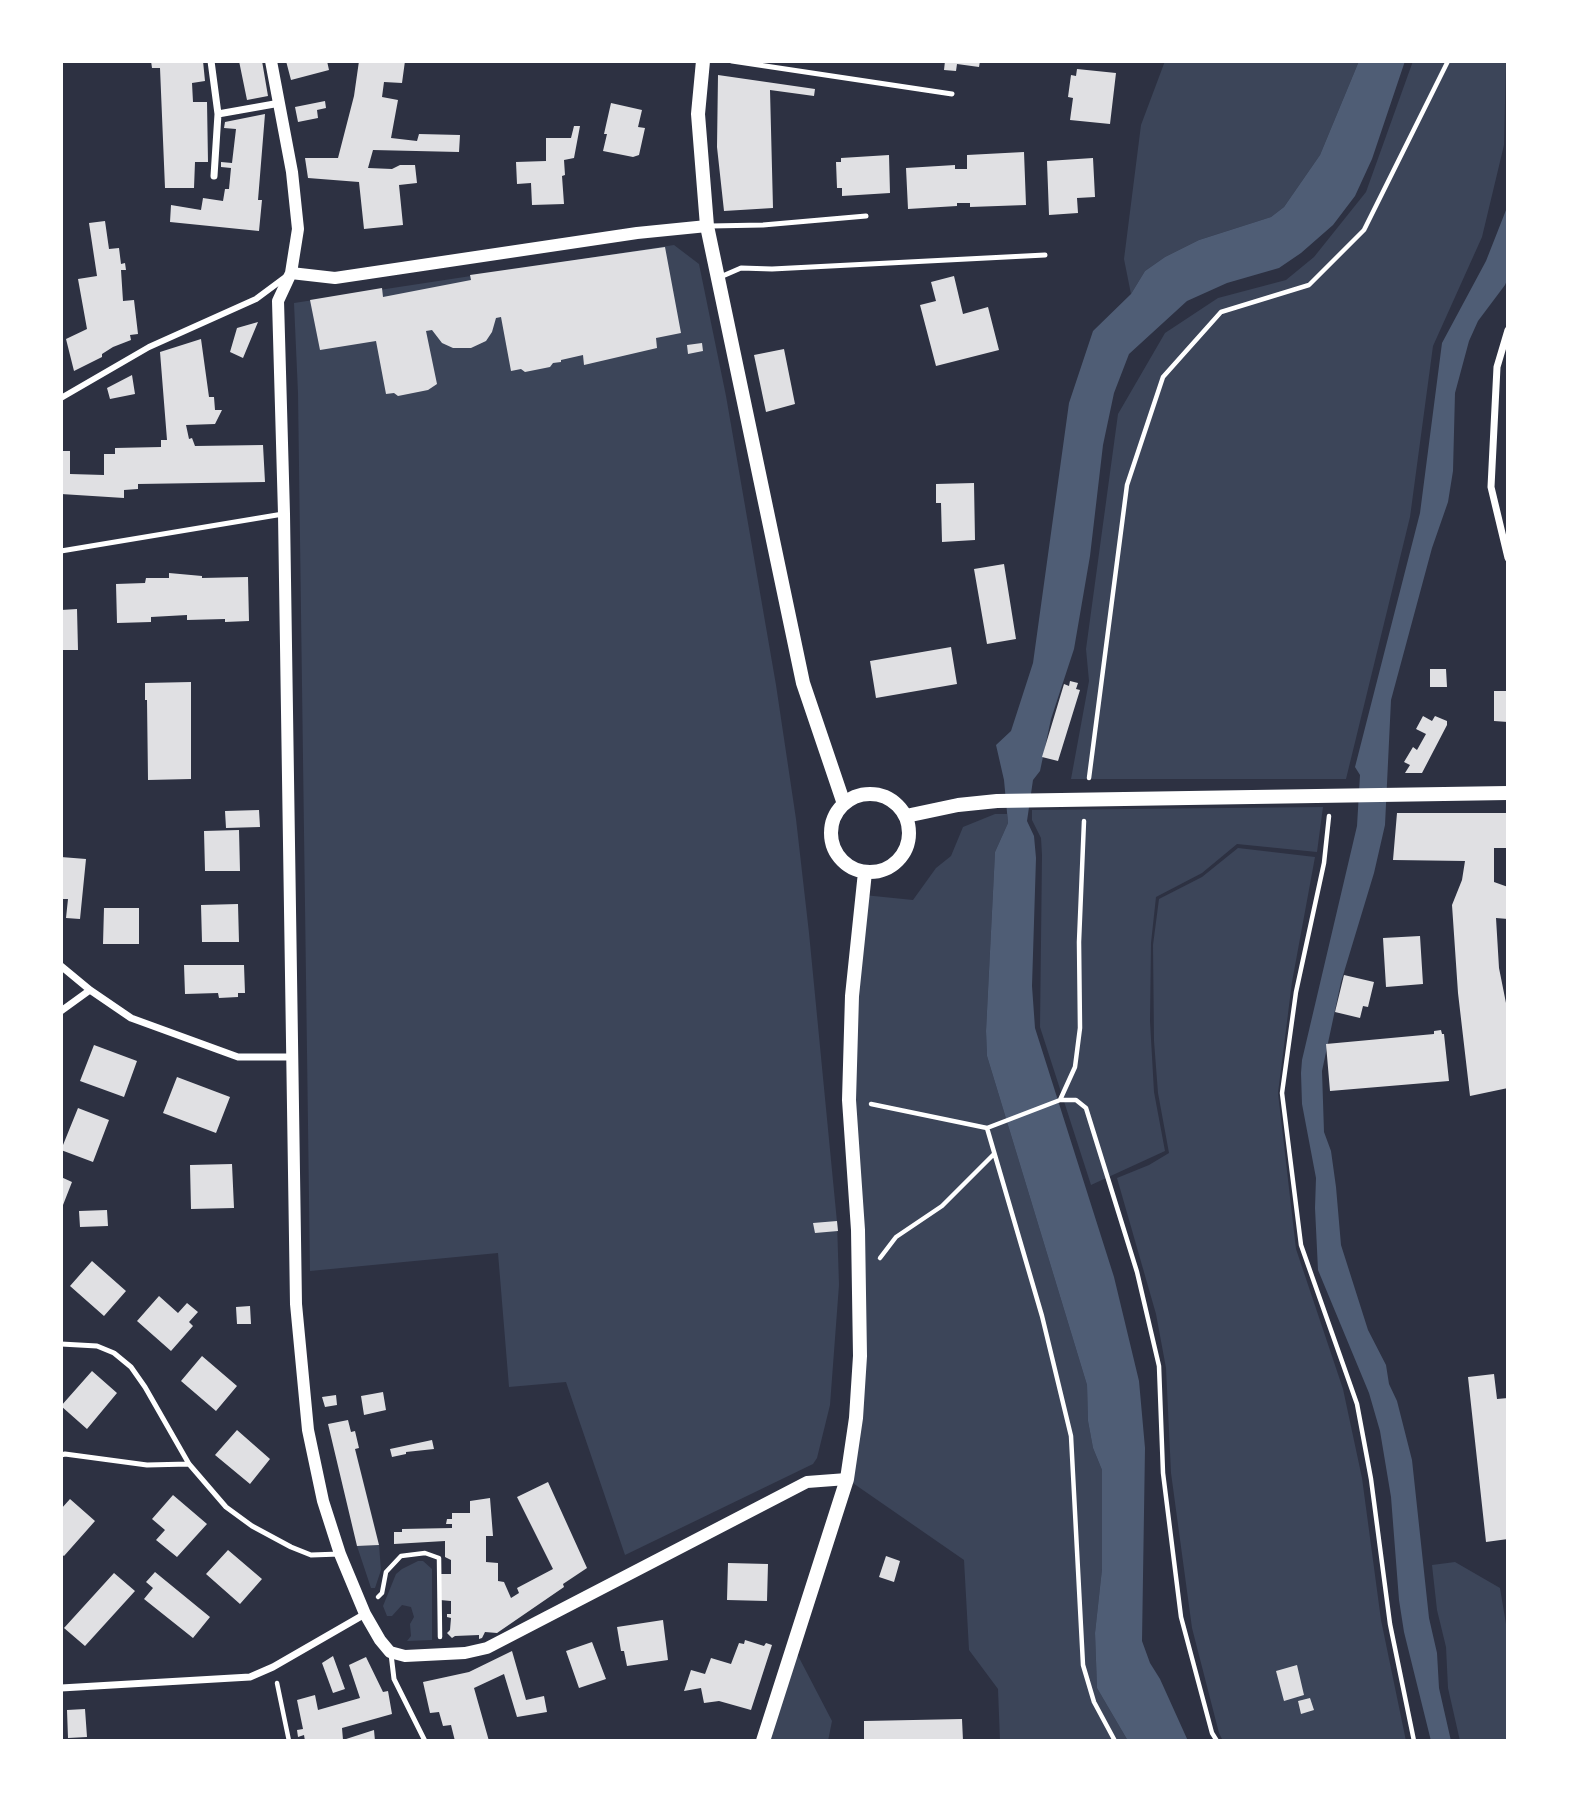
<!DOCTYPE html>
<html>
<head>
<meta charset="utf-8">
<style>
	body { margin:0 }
	#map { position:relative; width:1569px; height:1802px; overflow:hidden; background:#2d3142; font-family:Overpass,sans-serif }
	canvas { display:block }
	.frame { position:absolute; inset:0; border:63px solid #fff; pointer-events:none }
</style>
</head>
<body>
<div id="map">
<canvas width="1569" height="1802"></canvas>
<div class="frame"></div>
</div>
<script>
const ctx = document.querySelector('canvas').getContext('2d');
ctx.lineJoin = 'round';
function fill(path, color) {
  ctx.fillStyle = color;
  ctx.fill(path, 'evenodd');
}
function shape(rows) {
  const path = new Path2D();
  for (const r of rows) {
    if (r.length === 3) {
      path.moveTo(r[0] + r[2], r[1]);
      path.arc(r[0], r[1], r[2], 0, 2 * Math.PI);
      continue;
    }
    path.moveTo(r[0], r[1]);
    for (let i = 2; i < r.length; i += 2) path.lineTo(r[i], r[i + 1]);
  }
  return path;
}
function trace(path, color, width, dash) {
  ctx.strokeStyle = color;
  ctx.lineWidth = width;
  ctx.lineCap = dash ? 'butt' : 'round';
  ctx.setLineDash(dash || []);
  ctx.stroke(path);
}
fill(shape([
	[1165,61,1359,61,1320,155,1284,207,1271,217,1199,240,1165,257,1145,271,1131,294,1124,259,1141,125],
	[1413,61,1506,61,1504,145,1482,237,1433,346,1410,517,1346,779,1071,779,1089,681,1086,649,1118,414,1165,333,1218,298,1286,280,1314,257,1366,192],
	[674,245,699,264,726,396,776,685,796,819,809,933,837,1222,839,1285,830,1405,817,1458,813,1464,625,1555,566,1382,509,1387,498,1253,310,1271,298,393,294,303],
	[1323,807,1317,852,1237,844,1202,873,1156,897,1151,943,1150,1021,1154,1092,1165,1151,1091,1185,1040,1027,1042,855,1041,838,1032,820,1032,810],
	[995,814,1007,814,1008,823,995,852,986,1031,987,1056,1087,1385,1088,1421,1093,1448,1102,1470,1102,1569,1095,1633,1097,1688,1128,1741,1000,1741,998,1689,969,1650,964,1560,847,1479,856,1418,849,1100,864,895,913,900,936,868,951,856,963,827],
	[1238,848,1315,857,1292,982,1278,1093,1296,1249,1343,1389,1362,1478,1381,1620,1406,1741,1223,1741,1219,1733,1192,1628,1171,1473,1166,1368,1156,1314,1117,1178,1149,1165,1169,1153,1158,1093,1154,1041,1153,945,1159,899,1202,877],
	[379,1545,381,1570,375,1588,371,1588,357,1546],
	[418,1561,423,1561,432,1569,432,1640,407,1641,411,1636,410,1624,414,1617,411,1607,402,1605,392,1616,387,1616,383,1606,396,1574,402,1569],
	[1455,1562,1500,1588,1508,1636,1508,1741,1460,1741,1448,1688,1446,1647,1437,1610,1432,1565],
	[793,1646,832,1721,828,1741,763,1741]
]), '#3c4559');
fill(shape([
	[1359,61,1405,61,1372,159,1355,196,1333,225,1301,253,1279,268,1227,283,1187,301,1129,354,1114,393,1103,445,1090,556,1074,649,1051,719,1040,771,1033,780,1027,821,1034,836,1036,858,1032,986,1035,1028,1114,1277,1139,1381,1145,1448,1142,1641,1150,1663,1160,1679,1188,1741,1128,1741,1097,1688,1095,1633,1102,1569,1102,1470,1093,1448,1088,1421,1087,1385,987,1056,986,1031,995,852,1008,823,1004,780,996,745,1011,731,1033,663,1069,403,1093,331,1131,294,1145,271,1165,257,1199,240,1271,217,1284,207,1320,155],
	[1508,205,1508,278,1505,285,1478,321,1469,341,1455,393,1453,471,1448,502,1432,548,1391,700,1385,825,1374,873,1341,982,1322,1071,1324,1132,1331,1151,1336,1187,1341,1245,1368,1330,1386,1365,1389,1384,1397,1401,1412,1460,1429,1618,1437,1653,1439,1688,1451,1741,1431,1741,1404,1632,1399,1600,1391,1497,1380,1431,1369,1393,1318,1270,1315,1208,1316,1178,1302,1104,1301,1073,1302,1060,1357,826,1360,775,1355,767,1420,513,1442,343,1486,261]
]), '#4f5d75');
fill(shape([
	[151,61,203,61,205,81,192,83,193,102,207,102,208,162,195,162,194,188,165,188,160,68,152,68],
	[239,61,262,61,268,96,247,100],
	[286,61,327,61,329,70,291,80],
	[359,61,405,61,402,83,384,82,382,97,398,100,391,138,417,141,419,134,460,135,459,152,373,150,368,168,392,169,400,165,415,165,417,183,399,185,403,225,364,229,359,182,308,178,305,158,338,158,354,96],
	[945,61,980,61,979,67,957,64,956,71,944,70],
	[1077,69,1116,73,1110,124,1070,120,1073,98,1068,97,1071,75,1076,76],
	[718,75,815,89,814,96,770,90,773,208,724,211,717,147],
	[325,101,326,108,317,110,318,118,298,122,295,107],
	[611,103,642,110,638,127,645,128,639,155,633,157,603,151,607,134,604,134],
	[265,114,258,200,262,200,259,231,170,222,171,205,201,210,203,198,223,201,225,189,229,189,231,168,221,167,221,162,232,163,236,129,224,128,225,122],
	[574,126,580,126,574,158,564,160,565,175,562,176,564,204,532,205,531,183,517,184,516,162,546,161,546,138,571,138],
	[1024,152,1026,205,970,207,970,203,957,203,957,206,908,209,906,168,955,165,955,169,967,169,967,155],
	[889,155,890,193,842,196,842,188,837,188,836,162,841,162,841,158],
	[1093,158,1095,197,1077,198,1078,213,1049,215,1047,161],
	[105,221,109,249,119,248,121,264,125,263,126,270,121,270,123,301,134,300,138,334,130,335,131,340,113,347,102,354,102,357,74,371,66,339,87,329,78,279,97,276,89,223],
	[665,247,681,333,656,338,657,348,584,365,583,355,561,360,561,362,553,363,550,367,525,372,521,369,511,371,501,317,496,318,492,332,486,341,471,348,453,348,442,343,432,330,426,331,437,384,428,390,398,396,394,393,386,394,376,341,320,350,310,300,382,288,383,297,471,280,470,275],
	[954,276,963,314,988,307,999,350,936,366,920,305,936,301,931,282],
	[258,322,243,358,230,352,237,328],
	[201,339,209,397,214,397,215,410,222,410,215,424,186,425,189,439,192,438,195,446,263,445,265,482,138,484,138,489,124,490,124,498,61,494,61,451,70,451,70,474,104,475,104,454,115,454,115,448,161,447,161,440,167,440,160,352],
	[702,343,703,351,688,354,687,345],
	[784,349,795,404,766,412,754,355],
	[132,375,135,394,110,399,107,388],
	[974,483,975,540,942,542,941,503,936,503,936,484],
	[1004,564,1016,639,987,644,974,569],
	[169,573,202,576,202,578,248,577,249,621,225,622,225,619,187,620,187,615,151,617,151,622,117,623,116,584,145,583,146,578,169,578],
	[77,609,78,650,61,650,61,610],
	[951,647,957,684,876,698,870,661],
	[1430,669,1446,669,1447,687,1430,687],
	[1070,681,1078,683,1076,689,1080,690,1058,761,1042,757,1064,684,1069,686],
	[191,682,191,779,148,780,147,700,145,700,145,683],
	[1494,691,1508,691,1508,722,1494,721],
	[1423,716,1432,721,1435,716,1447,721,1447,725,1422,773,1405,773,1410,765,1404,762,1413,747,1417,750,1426,734,1416,729],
	[259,810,260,827,226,828,225,811],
	[1397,813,1508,813,1508,848,1494,848,1494,882,1508,887,1508,919,1496,918,1499,968,1508,1013,1508,1088,1470,1096,1458,993,1452,905,1462,880,1465,861,1393,860],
	[239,830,240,871,205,871,204,831],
	[61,857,86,859,80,919,66,918,68,899,61,899],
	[238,904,239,942,202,942,201,905],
	[104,908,139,908,139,944,103,944],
	[1420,936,1423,984,1386,987,1383,938],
	[184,965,244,965,245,993,238,993,238,997,219,998,218,993,185,994],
	[1344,975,1374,982,1368,1007,1363,1006,1360,1018,1335,1012],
	[1441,1030,1442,1034,1444,1034,1449,1081,1330,1091,1326,1044,1434,1034,1434,1031],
	[94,1045,137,1061,124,1097,80,1081],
	[177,1077,230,1097,216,1133,163,1113],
	[78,1108,109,1120,93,1162,61,1150],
	[232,1164,234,1208,191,1209,190,1165],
	[61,1177,72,1182,63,1205,61,1204],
	[107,1210,108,1226,80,1227,79,1211],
	[837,1221,838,1231,815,1233,813,1223],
	[92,1261,126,1291,104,1316,70,1286],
	[159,1296,178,1313,187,1303,198,1312,189,1322,193,1326,171,1351,137,1321],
	[250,1306,251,1324,237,1324,236,1307],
	[202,1356,237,1386,216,1411,181,1381],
	[92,1371,117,1393,87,1429,61,1406],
	[1494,1374,1497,1399,1508,1398,1508,1539,1486,1542,1468,1377],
	[383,1392,386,1410,364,1415,361,1396],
	[336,1395,337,1405,325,1407,322,1397],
	[348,1420,351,1432,355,1431,359,1448,355,1449,379,1545,357,1546,328,1424],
	[237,1430,270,1459,250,1484,215,1455],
	[432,1440,434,1449,406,1452,406,1454,392,1457,390,1449],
	[548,1482,587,1568,563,1584,564,1587,497,1633,485,1632,482,1638,479,1639,479,1635,455,1636,452,1638,447,1633,450,1630,451,1618,447,1617,447,1614,451,1614,451,1601,440,1600,440,1574,451,1574,451,1560,445,1557,445,1541,394,1544,394,1532,402,1532,402,1529,452,1528,452,1524,446,1524,447,1519,452,1519,452,1513,470,1513,470,1501,490,1498,493,1536,486,1536,486,1562,498,1563,498,1581,504,1582,511,1598,519,1593,517,1588,553,1569,517,1497],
	[173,1495,207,1524,177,1557,156,1540,165,1530,152,1519],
	[70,1499,95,1521,64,1556,61,1554,61,1509],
	[228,1550,262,1579,240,1604,206,1574],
	[886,1556,900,1561,894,1582,879,1577],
	[728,1563,768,1564,767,1601,727,1600],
	[155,1572,210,1617,193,1638,144,1599,153,1588,146,1582],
	[114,1573,135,1591,85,1646,64,1628],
	[663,1620,668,1660,627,1666,624,1651,621,1651,617,1627],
	[745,1640,764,1646,766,1643,772,1645,751,1710,719,1701,704,1703,701,1688,684,1691,691,1670,705,1674,711,1658,731,1664,739,1643,744,1644],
	[592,1642,606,1679,579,1688,566,1651],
	[512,1651,526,1700,544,1696,547,1712,517,1717,504,1674,474,1688,489,1741,455,1741,451,1725,443,1726,439,1712,430,1713,423,1682,469,1672],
	[333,1656,345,1689,333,1693,322,1663],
	[366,1657,383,1692,388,1691,392,1714,342,1728,343,1740,374,1730,375,1741,305,1741,304,1735,298,1737,297,1730,303,1729,297,1700,315,1695,318,1710,360,1698,349,1665],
	[1297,1665,1304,1695,1284,1701,1276,1671],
	[1310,1698,1314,1710,1301,1714,1298,1701],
	[85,1709,87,1737,68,1738,67,1710],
	[962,1719,963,1741,864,1741,864,1721]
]), '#e0e0e3');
trace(shape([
	[1089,778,1127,485,1163,377,1221,312,1309,285,1364,230,1448,61],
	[1329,816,1324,863,1296,992,1282,1093,1301,1245,1357,1404,1371,1479,1390,1624,1414,1741],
	[1060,1100,1075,1067,1080,1028,1079,942,1084,821],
	[871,1104,987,1128,1060,1100,1076,1100,1086,1108,1137,1272,1159,1366,1163,1473,1181,1617,1212,1733,1217,1741],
	[987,1128,1042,1316,1071,1436,1083,1665,1094,1702,1115,1741],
	[880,1258,896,1237,942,1206,994,1154],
	[378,1597,382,1593,386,1572,401,1556,425,1553,439,1558,440,1637],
	[277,1683,289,1741]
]), '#fff', 4.5);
trace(shape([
	[732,61,952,94],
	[710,226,763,225,866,216],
	[718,278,741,268,772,269,1045,255],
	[61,551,283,514],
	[61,1344,97,1346,114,1353,131,1367,145,1387,189,1464,226,1507,252,1526,291,1547,311,1555,340,1554],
	[61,1455,65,1454,147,1465,189,1464],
	[391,1654,394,1679,425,1741]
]), '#fff', 5);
trace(shape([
	[61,398,149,347,256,299,287,276]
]), '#fff', 6);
trace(shape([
	[211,61,218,114,214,176],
	[218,114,280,103],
	[1508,330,1497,367,1491,487,1508,558],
	[61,966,90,990,131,1018,238,1057,292,1057],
	[61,1011,90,990],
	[61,1688,250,1677,273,1667,365,1614]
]), '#fff', 7);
trace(shape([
	[271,61,292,172,298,229,291,273,278,301,284,514,296,1304,308,1430,323,1501,340,1554,365,1614,380,1640,390,1652,405,1656,465,1653,487,1648,807,1482,847,1479],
	[291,273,335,278,637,233,707,226]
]), '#fff', 12);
trace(shape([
	[703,61,698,114,707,226,803,683,844,804],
	[870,833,39],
	[906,816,958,805,997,801,1508,793],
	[763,1741,847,1479,856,1418,860,1356,858,1230,849,1100,852,996,865,872]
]), '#fff', 14);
</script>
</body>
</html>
